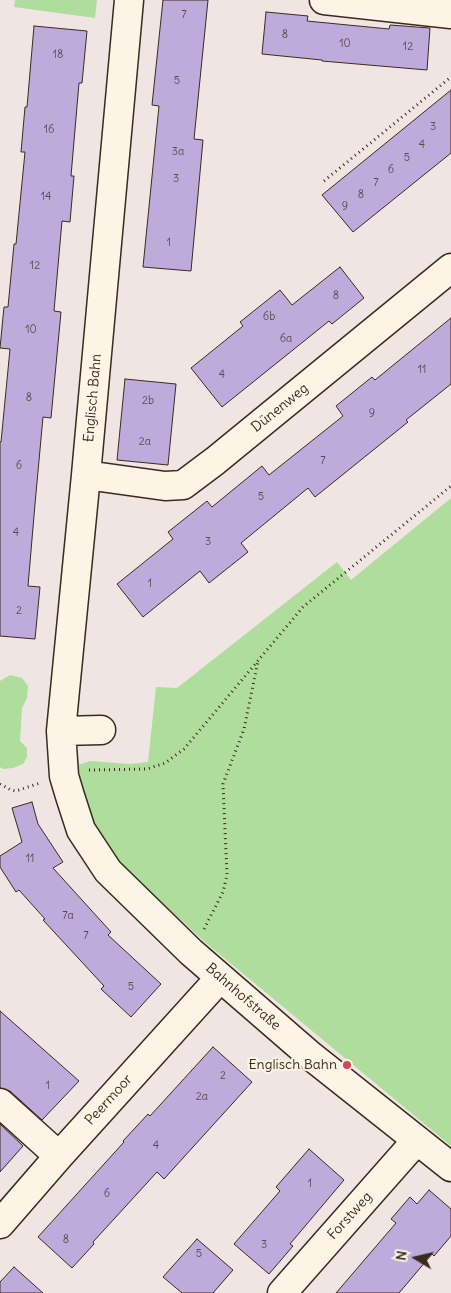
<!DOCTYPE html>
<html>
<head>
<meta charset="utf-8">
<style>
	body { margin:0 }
	#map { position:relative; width:451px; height:1293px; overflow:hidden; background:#efe6e3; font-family:Delius,sans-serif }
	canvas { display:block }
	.north { position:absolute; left:391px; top:1233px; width:50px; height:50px; -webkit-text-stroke:4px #fcf5e5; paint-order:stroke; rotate:279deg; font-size:14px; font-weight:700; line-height:20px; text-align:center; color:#3b2a1e }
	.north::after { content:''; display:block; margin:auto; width:18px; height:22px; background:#3b2a1e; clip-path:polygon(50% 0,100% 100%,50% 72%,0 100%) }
</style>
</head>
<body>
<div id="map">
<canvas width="451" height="1293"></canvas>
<div class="north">N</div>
</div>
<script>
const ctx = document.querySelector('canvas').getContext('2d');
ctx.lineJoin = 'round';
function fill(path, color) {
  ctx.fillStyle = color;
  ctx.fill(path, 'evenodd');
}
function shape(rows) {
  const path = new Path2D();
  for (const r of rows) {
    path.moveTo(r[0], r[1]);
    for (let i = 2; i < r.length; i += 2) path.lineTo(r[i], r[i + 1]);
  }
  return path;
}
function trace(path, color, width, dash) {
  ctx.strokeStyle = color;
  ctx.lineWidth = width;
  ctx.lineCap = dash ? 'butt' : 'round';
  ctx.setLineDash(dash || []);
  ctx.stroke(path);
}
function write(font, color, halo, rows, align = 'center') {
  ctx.font = font + ' Delius,sans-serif';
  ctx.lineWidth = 4.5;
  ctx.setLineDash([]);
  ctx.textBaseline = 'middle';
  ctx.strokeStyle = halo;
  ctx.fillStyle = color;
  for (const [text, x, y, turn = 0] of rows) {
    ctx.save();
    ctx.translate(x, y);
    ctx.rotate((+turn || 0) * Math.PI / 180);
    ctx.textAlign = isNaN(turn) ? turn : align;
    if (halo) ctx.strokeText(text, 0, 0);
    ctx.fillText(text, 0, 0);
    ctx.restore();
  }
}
fill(shape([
	[15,0,97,0,95,18,14,7],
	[451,498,451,1146,206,943,121,865,94,827,83,795,78,765,90,761,130,764,148,762,156,687,177,688,337,562,351,580],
	[10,675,22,678,28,686,27,698,22,708,20,741,27,748,27,757,23,764,13,768,3,769,0,767,0,681]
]), '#afdd9c');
const building = shape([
	[163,0,208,0,194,139,203,140,191,271,143,267,159,106,152,105,163,0],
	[266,12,308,16,307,21,389,29,390,25,430,28,427,70,322,61,322,60,262,54,266,12],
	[34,26,87,31,82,83,79,83,71,176,74,176,70,222,62,221,54,311,61,312,51,418,43,417,35,504,28,586,40,587,35,639,0,636,0,442,1,442,10,349,0,348,4,307,8,307,14,244,16,244,25,152,21,152,25,107,27,107,34,26],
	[451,90,451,153,353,232,322,195,451,90],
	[340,267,364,298,332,324,329,321,222,407,191,368,243,326,240,322,280,290,292,305,340,267],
	[451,318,451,384,406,420,408,422,315,497,308,488,241,543,248,552,209,583,200,571,143,617,117,584,173,539,168,532,207,501,212,507,262,466,269,475,343,416,336,406,372,377,375,380,451,318],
	[125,379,176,384,168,465,117,460,125,379],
	[32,802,38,824,63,862,53,868,111,932,108,935,161,984,131,1017,101,989,104,986,43,920,45,919,19,890,16,892,0,867,0,856,22,842,12,808,32,802],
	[0,1011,79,1081,42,1120,10,1091,0,1088,0,1011],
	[213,1047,252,1082,164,1179,157,1172,93,1242,94,1244,72,1268,38,1237,124,1142,123,1141,148,1114,150,1116,213,1047],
	[0,1124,23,1146,0,1172,0,1124],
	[309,1149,344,1180,290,1244,293,1246,269,1274,234,1244,280,1191,276,1187,309,1149],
	[429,1190,451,1209,451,1236,434,1256,432,1254,399,1293,336,1293,396,1223,391,1219,410,1197,417,1204,429,1190],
	[197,1239,233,1270,213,1293,182,1293,163,1277,197,1239],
	[14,1267,43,1293,0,1293,0,1282,14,1267]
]);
fill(building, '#bcabdb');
trace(building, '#3b2a1e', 1);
const minor = shape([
	[129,0,86,475,61,731,64,776,70,796,81,830,108,871,191,952,311,1056,451,1167],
	[324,0,451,14],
	[86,475,165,486,183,485,215,461,451,268],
	[61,731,101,730],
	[0,1103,59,1156],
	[0,1224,59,1156,220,978],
	[282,1293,417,1140]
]);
trace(minor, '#3b2a1e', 31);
trace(shape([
	[324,181,451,77],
	[89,770,147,769,165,763,184,749,303,607,451,486],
	[0,784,11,790,16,791,40,783],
	[204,929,223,892,227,875,223,784,244,729,258,661]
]), '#3b2a1e', 3, [1, 4]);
trace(minor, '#fcf5e5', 28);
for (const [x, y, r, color] of [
	[347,1065,5,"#d1495b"]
]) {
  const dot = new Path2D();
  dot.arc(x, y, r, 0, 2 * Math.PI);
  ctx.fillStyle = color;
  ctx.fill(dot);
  trace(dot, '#fcf5e5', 2);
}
write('11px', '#5b4a4d', null, [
	["7",184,15],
	["8",285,35],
	["10",345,44],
	["12",408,47],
	["18",58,55],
	["5",177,81],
	["3",433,127],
	["16",49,130],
	["4",422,145],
	["3a",178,152],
	["5",407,158],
	["6",391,170],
	["3",176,179],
	["7",376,183],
	["8",361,195],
	["14",46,197],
	["9",345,207],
	["1",169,243],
	["12",35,266],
	["8",336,296],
	["6b",269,317],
	["10",31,330],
	["6a",286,339],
	["11",422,370],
	["4",222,375],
	["8",29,398],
	["2b",148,401],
	["9",372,414],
	["2a",145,442],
	["7",323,461],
	["6",19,466],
	["5",261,497],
	["4",16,533],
	["3",208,542],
	["1",150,584],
	["2",19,611],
	["11",30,859],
	["7a",68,916],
	["7",86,936],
	["5",131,987],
	["2",223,1076],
	["1",48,1086],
	["2a",202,1097],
	["4",156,1146],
	["1",310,1184],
	["6",107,1194],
	["8",66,1240],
	["3",264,1245],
	["5",199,1254]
]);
write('14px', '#3b2a1e', '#fcf5e5', [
	["Englisch Bahn",93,398,-85],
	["Dünenweg",280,408,-39],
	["Bahnhofstraße",243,997,41],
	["Peermoor",109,1100,-48],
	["Forstweg",350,1216,-48]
]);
write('14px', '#3b2a1e', '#fcf5e5', [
	["Englisch Bahn",337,1065]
], 'right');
</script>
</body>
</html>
